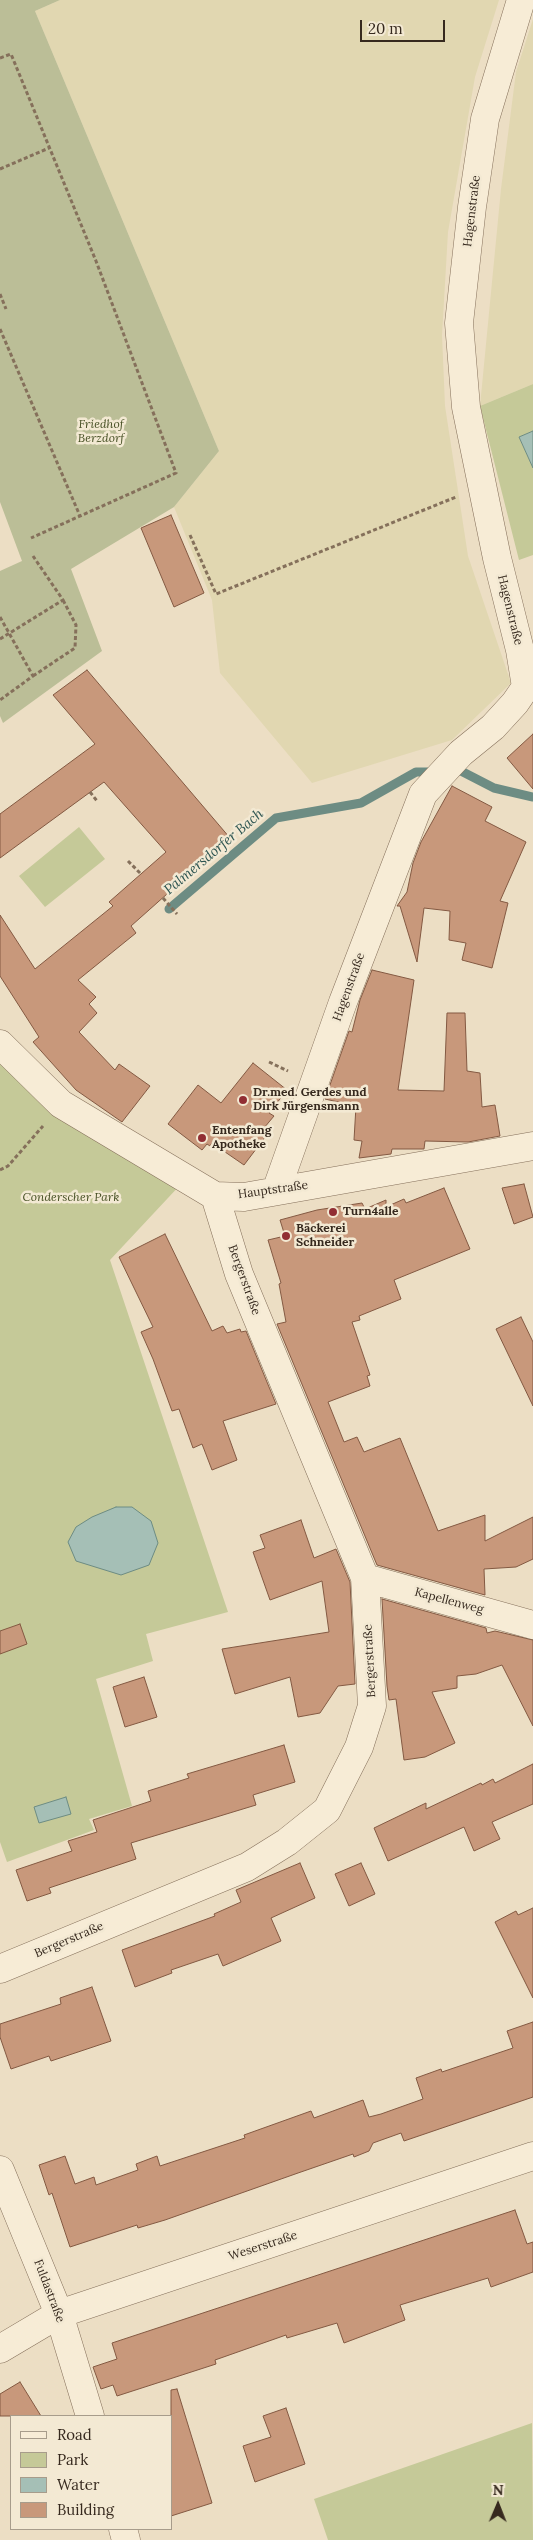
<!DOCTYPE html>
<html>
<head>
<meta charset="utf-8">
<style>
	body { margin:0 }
	#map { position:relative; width:533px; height:2540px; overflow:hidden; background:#ecdec4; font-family:Lora,serif }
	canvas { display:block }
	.legend { position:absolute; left:10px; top:2415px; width:162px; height:115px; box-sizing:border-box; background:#f3e9d3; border:1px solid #a79c8b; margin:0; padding:6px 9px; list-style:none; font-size:15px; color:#36291e }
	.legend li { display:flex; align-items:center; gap:10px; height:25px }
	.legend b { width:25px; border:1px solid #a79c8b }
	.north { position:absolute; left:473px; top:2480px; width:50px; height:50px; -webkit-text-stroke:4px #f3e9d3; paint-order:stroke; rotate:1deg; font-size:14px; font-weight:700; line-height:20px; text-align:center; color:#36291e }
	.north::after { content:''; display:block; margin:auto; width:18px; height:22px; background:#36291e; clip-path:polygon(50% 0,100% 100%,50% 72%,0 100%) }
	.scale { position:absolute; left:360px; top:20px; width:85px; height:22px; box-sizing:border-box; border:2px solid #36291e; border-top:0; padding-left:6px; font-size:15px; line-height:18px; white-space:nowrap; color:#36291e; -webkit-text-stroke:4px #f3e9d3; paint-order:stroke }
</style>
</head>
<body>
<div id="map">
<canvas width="533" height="2540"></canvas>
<ul class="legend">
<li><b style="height:6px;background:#f7ecd6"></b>Road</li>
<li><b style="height:14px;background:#c5c998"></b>Park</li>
<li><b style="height:14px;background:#a5bfb6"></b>Water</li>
<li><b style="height:14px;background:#c8987b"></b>Building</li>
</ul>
<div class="north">N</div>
<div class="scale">20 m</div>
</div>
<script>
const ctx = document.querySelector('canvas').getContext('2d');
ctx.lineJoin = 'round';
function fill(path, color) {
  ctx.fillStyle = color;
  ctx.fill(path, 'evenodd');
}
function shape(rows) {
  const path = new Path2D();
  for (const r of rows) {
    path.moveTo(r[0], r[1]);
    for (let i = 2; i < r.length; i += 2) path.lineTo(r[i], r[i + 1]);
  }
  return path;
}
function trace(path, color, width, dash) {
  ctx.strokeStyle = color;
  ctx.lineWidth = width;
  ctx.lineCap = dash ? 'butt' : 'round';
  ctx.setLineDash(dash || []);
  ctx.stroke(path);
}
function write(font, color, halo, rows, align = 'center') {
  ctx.font = font + ' Lora,serif';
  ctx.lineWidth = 5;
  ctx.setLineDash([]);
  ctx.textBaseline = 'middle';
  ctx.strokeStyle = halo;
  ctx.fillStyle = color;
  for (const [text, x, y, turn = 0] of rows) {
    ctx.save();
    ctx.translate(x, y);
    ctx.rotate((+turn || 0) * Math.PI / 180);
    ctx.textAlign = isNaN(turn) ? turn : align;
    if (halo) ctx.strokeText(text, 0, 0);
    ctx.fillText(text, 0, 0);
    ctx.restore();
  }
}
fill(shape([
	[60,0,499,0,475,77,448,232,442,335,445,406,468,556,511,683,452,740,312,783,220,673,212,600,174,507,219,451,35,11],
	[533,19,533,384,480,406,501,189,516,72]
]), '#e1d7b1');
fill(shape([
	[533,384,533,431,519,437,533,468,533,555,519,560,480,406],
	[79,827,105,859,45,907,19,876],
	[0,1050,182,1183,110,1260,228,1612,146,1634,153,1661,96,1679,132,1806,89,1819,94,1830,7,1862,0,1842],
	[532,2423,533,2540,328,2540,314,2499]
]), '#c5c998');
fill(shape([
	[0,0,60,0,35,11,219,451,174,507,71,569,102,651,3,723,0,716,0,571,22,561,0,502]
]), '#bbbe97');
const water = shape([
	[533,431,533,468,519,437,533,431],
	[116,1507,132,1507,151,1521,158,1543,149,1565,121,1575,76,1561,68,1542,76,1527,92,1517,116,1507],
	[66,1797,71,1814,39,1823,34,1807,66,1797]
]);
fill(water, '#a5bfb6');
trace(water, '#6d8c83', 1);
trace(shape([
	[451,771,461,771,494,788,533,797],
	[169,909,276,818,361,803,416,772,436,772]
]), '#6d8c83', 9);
const building = shape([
	[171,515,204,593,174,607,141,528,171,515],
	[87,670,230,838,131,926,136,933,78,980,96,997,89,1004,97,1013,79,1032,115,1070,119,1064,150,1086,122,1122,76,1090,33,1042,39,1037,0,976,0,915,35,969,113,906,109,902,166,852,104,782,0,858,0,814,95,744,53,695,87,670],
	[533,734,533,789,507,758,533,734],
	[452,786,492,807,485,821,526,842,500,901,508,903,492,968,462,960,466,943,449,940,450,911,424,908,417,962,400,906,397,906,407,892,413,863,421,842,452,786],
	[372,970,414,980,398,1090,444,1091,447,1013,465,1013,467,1071,480,1073,482,1107,495,1105,500,1136,468,1142,425,1141,424,1149,392,1149,391,1154,359,1158,362,1141,354,1140,356,1106,325,1099,349,1031,352,1032,360,1000,372,970],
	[253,1063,287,1090,269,1113,274,1116,264,1128,269,1132,244,1165,212,1143,210,1146,207,1144,202,1150,168,1124,198,1085,221,1103,253,1063],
	[524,1184,533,1217,514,1224,502,1188,524,1184],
	[444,1188,470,1249,394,1280,401,1299,359,1316,360,1320,352,1322,370,1375,367,1376,370,1386,328,1402,344,1442,357,1437,364,1452,400,1438,438,1531,485,1515,485,1541,533,1517,533,1559,516,1567,484,1569,485,1595,377,1565,277,1324,286,1322,279,1284,281,1283,268,1240,285,1236,280,1220,317,1210,362,1203,365,1209,386,1200,386,1207,404,1199,406,1203,444,1188],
	[165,1234,212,1331,223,1326,227,1333,240,1329,241,1332,246,1331,276,1404,223,1421,237,1460,212,1470,202,1444,193,1448,179,1409,172,1411,153,1359,141,1332,153,1327,119,1257,165,1234],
	[521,1317,533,1342,533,1406,496,1329,521,1317],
	[301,1520,314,1558,336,1549,350,1582,355,1684,338,1686,320,1713,298,1717,290,1677,235,1694,222,1649,329,1632,322,1581,270,1600,253,1552,265,1548,260,1535,301,1520],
	[382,1599,486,1628,487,1633,495,1631,533,1640,533,1726,502,1665,476,1674,457,1676,457,1688,432,1692,455,1743,425,1757,404,1760,396,1699,389,1700,387,1686,382,1599],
	[20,1624,27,1644,0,1654,0,1631,20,1624],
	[144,1677,157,1717,125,1727,113,1687,144,1677],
	[284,1745,295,1782,253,1795,256,1805,131,1843,136,1859,49,1888,51,1893,27,1901,16,1870,72,1851,68,1841,97,1832,93,1820,151,1801,148,1791,189,1778,187,1774,284,1745],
	[533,1764,533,1804,492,1822,500,1839,474,1851,464,1827,388,1861,374,1828,426,1803,426,1809,481,1783,482,1785,493,1779,495,1783,533,1764],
	[300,1863,315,1898,271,1918,281,1941,223,1966,218,1954,171,1970,172,1973,135,1987,122,1950,215,1916,214,1914,241,1902,236,1890,300,1863],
	[361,1863,375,1894,349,1906,335,1874,361,1863],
	[533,1908,533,1998,495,1922,516,1911,518,1915,533,1908],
	[92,1987,111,2041,51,2061,49,2056,11,2069,0,2037,0,2024,61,2004,60,1998,92,1987],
	[533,2022,533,2097,404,2141,401,2133,373,2143,369,2151,354,2157,353,2154,298,2173,165,2220,138,2228,137,2225,70,2247,52,2193,49,2195,39,2165,65,2156,75,2184,94,2177,96,2185,138,2170,136,2164,157,2156,160,2166,245,2138,244,2135,311,2111,314,2118,363,2100,369,2117,381,2114,423,2099,416,2078,441,2069,442,2072,513,2048,507,2031,533,2022],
	[515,2210,527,2244,533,2242,533,2272,491,2287,488,2278,400,2305,405,2320,344,2343,337,2323,287,2338,286,2335,215,2360,216,2364,117,2396,113,2385,101,2389,93,2367,117,2359,112,2343,515,2210],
	[20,2382,41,2416,0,2416,0,2394,20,2382],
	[177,2389,212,2503,171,2516,171,2390,177,2389],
	[286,2408,305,2464,255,2482,243,2446,271,2437,263,2416,286,2408]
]);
fill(building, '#c8987b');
trace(building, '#835942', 1);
const minor = shape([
	[0,1044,61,1104,215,1196,244,1197,533,1146],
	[276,1191,343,1002,423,794,461,753,493,727,515,703,526,687,520,650,497,558,466,407,459,323,472,207,485,119,521,0],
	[365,1578,533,1625],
	[0,1969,247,1867,287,1842,327,1810,359,1747,372,1706,365,1578,239,1274,215,1196],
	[0,2170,59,2314,90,2416],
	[0,2349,59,2314,533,2156],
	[123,2529,126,2540]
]);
trace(minor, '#85705b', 29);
trace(shape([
	[0,58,11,54,96,261,176,473,31,538],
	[0,169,49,148],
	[0,294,6,309],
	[0,329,80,516],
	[190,535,216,594,456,497],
	[0,617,33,676,0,700],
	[0,639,63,600,33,556],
	[33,676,75,648,76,625,63,600],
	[90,792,97,801],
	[128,861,141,874],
	[163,898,177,914],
	[269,1062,288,1071],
	[0,1170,8,1166,43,1126]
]), '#85705b', 3, [4, 2.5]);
trace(minor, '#f7ecd6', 28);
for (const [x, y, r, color] of [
	[243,1100,5,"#912e33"],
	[202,1138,5,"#912e33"],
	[333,1212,5,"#912e33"],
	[286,1236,5,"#912e33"]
]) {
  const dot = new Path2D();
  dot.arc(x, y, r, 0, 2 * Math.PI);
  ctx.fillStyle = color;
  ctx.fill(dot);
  trace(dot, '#f3e9d3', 2);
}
write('12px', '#36291e', '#f3e9d3', [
	["Hagenstraße",472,211,-83],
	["Hagenstraße",510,610,76],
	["Hagenstraße",349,987,-70],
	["Hauptstraße",273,1190,-8],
	["Bergerstraße",244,1280,70],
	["Kapellenweg",449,1601,15],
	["Bergerstraße",370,1661,-93],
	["Bergerstraße",69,1940,-23],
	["Weserstraße",263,2246,-18],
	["Fuldastraße",49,2291,69]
]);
write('italic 12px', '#485126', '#f3e9d3', [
	["Friedhof",101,425],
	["Berzdorf",101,439],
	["Conderscher Park",71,1198]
]);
write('bold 12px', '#36291e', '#f3e9d3', [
	["Dr.med. Gerdes und",253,1093],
	["Dirk Jürgensmann",253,1107],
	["Entenfang",212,1131],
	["Apotheke",212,1145],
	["Turn4alle",343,1212],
	["Bäckerei",296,1229],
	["Schneider",296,1243]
], 'left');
write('italic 14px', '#2e5551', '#f3e9d3', [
	["Palmersdorfer Bach",214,852,-40]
]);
</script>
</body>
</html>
